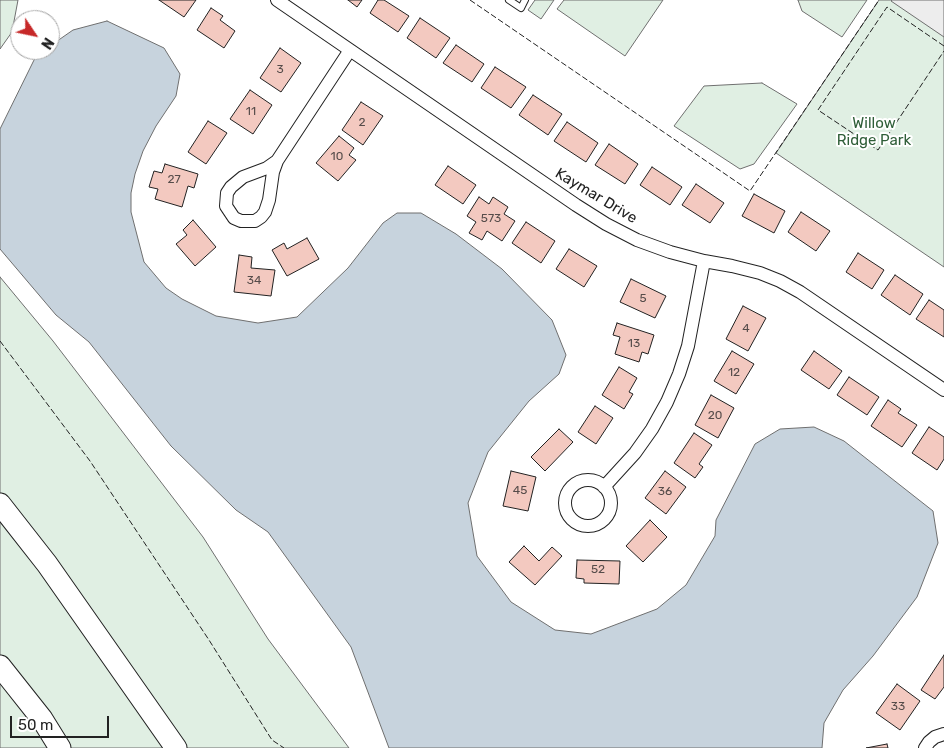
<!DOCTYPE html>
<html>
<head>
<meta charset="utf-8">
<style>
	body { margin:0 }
	#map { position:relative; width:944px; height:748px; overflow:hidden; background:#fff; font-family:Rubik,sans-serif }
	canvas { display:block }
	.north { position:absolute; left:10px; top:10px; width:50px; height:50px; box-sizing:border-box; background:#fff; border:1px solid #a7a7a7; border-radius:50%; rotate:124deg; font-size:14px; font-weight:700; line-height:20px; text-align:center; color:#222 }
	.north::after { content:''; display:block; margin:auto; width:18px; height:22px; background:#c62828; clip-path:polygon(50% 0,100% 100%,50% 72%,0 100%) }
	.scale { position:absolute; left:10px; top:716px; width:99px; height:22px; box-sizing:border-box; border:2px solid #222; border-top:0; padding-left:6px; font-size:15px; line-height:18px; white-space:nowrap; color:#222; -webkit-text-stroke:4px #fff; paint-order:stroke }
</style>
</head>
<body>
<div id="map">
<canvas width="944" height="748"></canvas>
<div class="north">N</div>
<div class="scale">50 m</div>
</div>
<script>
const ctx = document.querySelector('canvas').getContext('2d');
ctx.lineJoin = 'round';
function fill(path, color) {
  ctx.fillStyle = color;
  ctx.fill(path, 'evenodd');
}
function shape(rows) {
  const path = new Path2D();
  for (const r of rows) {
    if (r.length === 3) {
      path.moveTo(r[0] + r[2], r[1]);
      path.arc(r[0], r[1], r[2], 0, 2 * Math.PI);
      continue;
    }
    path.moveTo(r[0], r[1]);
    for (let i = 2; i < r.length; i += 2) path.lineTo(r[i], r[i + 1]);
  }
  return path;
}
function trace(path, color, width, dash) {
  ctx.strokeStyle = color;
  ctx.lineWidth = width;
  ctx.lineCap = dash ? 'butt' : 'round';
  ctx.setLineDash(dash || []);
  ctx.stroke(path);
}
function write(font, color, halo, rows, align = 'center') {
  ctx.font = font + ' Rubik,sans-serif';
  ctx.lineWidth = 4;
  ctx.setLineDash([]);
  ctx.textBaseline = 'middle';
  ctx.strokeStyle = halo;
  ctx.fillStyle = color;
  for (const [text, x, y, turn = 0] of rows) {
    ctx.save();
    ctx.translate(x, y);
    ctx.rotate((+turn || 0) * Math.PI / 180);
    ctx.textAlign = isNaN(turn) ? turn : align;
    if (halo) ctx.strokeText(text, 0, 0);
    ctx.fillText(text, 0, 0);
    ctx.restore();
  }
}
const green = shape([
	[0,0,18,0,12,32,0,49,0,0],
	[535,0,554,0,541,19,528,10,535,0],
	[564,0,663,0,625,56,557,9,564,0],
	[798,0,867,0,842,37,802,11,798,0],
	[879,0,944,0,944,267,776,153,879,0],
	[762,83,797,104,754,164,740,169,674,126,704,86,762,83],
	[0,277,53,341,203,537,268,639,349,748,0,748,0,277]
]);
fill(green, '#e0efe3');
trace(green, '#6f6f6f', 1);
const parking = shape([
	[892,0,944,0,944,37,891,1,892,0]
]);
fill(parking, '#ededed');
trace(parking, '#6f6f6f', 1);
const water = shape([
	[107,21,164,48,180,74,176,96,156,126,143,151,135,174,131,193,131,212,144,262,166,288,182,299,216,316,258,323,297,317,348,268,383,223,397,213,421,213,456,234,502,269,552,320,566,355,559,374,529,401,488,452,468,503,477,556,511,602,555,630,591,634,657,609,686,585,715,536,716,520,755,444,780,429,814,427,844,441,933,511,938,543,917,597,873,656,843,690,824,723,822,748,389,748,351,647,268,532,236,510,171,446,89,342,56,315,0,249,0,129,36,56,45,50,50,50,50,46,73,30,107,21]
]);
fill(water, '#c7d3dd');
trace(water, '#6f6f6f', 1);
const building = shape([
	[159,0,196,0,184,17,159,0],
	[348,0,362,0,357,7,348,0],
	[378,0,384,0,409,16,398,32,370,13,378,0],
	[211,8,223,16,220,20,235,31,224,48,197,30,211,8],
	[420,18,450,38,436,58,407,38,420,18],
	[456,45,484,64,472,82,443,63,456,45],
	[280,48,301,63,281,92,260,78,280,48],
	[495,67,526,87,511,108,481,88,495,67],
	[250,90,272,105,253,134,230,119,250,90],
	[533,95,562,114,548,135,519,115,533,95],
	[361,102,383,116,363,145,342,130,361,102],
	[208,121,227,133,206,164,188,152,208,121],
	[567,122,598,143,586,162,554,141,567,122],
	[339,136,354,148,349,155,356,160,338,181,316,163,339,136],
	[609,144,638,164,625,184,595,165,609,144],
	[165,164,198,174,194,188,188,186,182,207,155,199,158,189,149,187,154,171,162,173,165,164],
	[448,166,476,185,463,204,435,185,448,166],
	[652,167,682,187,670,205,640,185,652,167],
	[696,184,724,203,710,223,682,205,696,184],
	[754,194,785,211,774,233,742,216,754,194],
	[479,197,489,204,493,197,508,207,504,214,515,221,502,241,487,231,482,240,469,233,476,222,467,216,479,197],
	[801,212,830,231,816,251,788,232,801,212],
	[193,220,216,247,195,266,176,244,187,235,183,230,193,220],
	[526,222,555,241,541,263,512,243,526,222],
	[307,238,319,259,287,276,272,250,284,243,287,249,307,238],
	[569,249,597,266,584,287,556,269,569,249],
	[858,253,884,270,872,289,846,272,858,253],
	[239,255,252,257,251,268,275,270,271,296,234,292,239,255],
	[895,275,923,294,910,315,881,295,895,275],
	[631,279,666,296,655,318,620,302,631,279],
	[929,300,944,310,944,337,916,319,929,300],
	[743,306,766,318,748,351,726,339,743,306],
	[617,323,654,335,648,354,642,352,639,362,615,354,620,337,613,335,617,323],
	[732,351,754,364,736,394,714,381,732,351],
	[814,351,842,371,829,389,801,370,814,351],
	[619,367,637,378,629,392,633,394,624,409,602,395,619,367],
	[849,377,879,397,867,415,837,395,849,377],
	[711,395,734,408,718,438,695,425,711,395],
	[888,400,901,409,898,413,917,425,902,447,871,426,888,400],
	[595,406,613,418,596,444,578,432,595,406],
	[929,427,944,437,944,459,937,470,912,453,929,427],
	[559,429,573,442,545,471,531,457,559,429],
	[694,433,712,445,699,464,703,467,695,478,674,463,694,433],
	[511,471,536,477,528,511,503,506,511,471],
	[665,471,686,487,666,514,645,498,665,471],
	[650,520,667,537,643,562,626,546,650,520],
	[524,546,539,561,552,547,562,556,535,585,509,562,524,546],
	[577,560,620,561,619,584,584,583,584,579,576,578,577,560],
	[944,655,944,687,935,699,921,690,944,655],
	[897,684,920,701,900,730,876,713,897,684],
	[887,744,888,748,866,748,887,744]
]);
fill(building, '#f3c9c0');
trace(building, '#222', 1);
const lane = shape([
	[509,0,521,8,525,0]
]);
const street = shape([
	[277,0,576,205,606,224,637,240,670,252,704,261,732,266,760,273,780,281,800,292,944,390],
	[277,161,273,172,269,200,265,212,261,217,255,221,241,221,234,218,226,206,227,193,231,187,243,177,267,168,277,161,350,50],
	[588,503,23],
	[604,487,635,453,652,429,667,402,679,374,688,346,704,261],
	[925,748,929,742,935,737,944,734]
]);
const highway = shape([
	[0,504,47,564,176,748],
	[0,666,42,719,60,748]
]);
trace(lane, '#222', 8);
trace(street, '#222', 14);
trace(highway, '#222', 23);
trace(lane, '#fff', 6);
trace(street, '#fff', 12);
trace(highway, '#fff', 21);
trace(shape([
	[470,0,750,191,879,0],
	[944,46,887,7,818,110,878,150,944,51],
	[0,341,90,461,209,640,272,740,284,748]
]), '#222', 1, [6, 2.5]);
write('12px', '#564c4a', null, [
	["3",280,70],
	["11",251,112],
	["2",362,123],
	["10",337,157],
	["27",174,180],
	["573",491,219],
	["34",254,281],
	["5",643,299],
	["4",746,329],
	["13",634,344],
	["12",734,373],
	["20",715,416],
	["45",520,491],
	["36",665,492],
	["52",598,570],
	["33",898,707]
]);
write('15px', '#2f5e38', '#fff', [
	["Willow",874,124],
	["Ridge Park",874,141]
]);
write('15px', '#222', '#fff', [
	["Kaymar Drive",596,196,31]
]);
</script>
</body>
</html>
